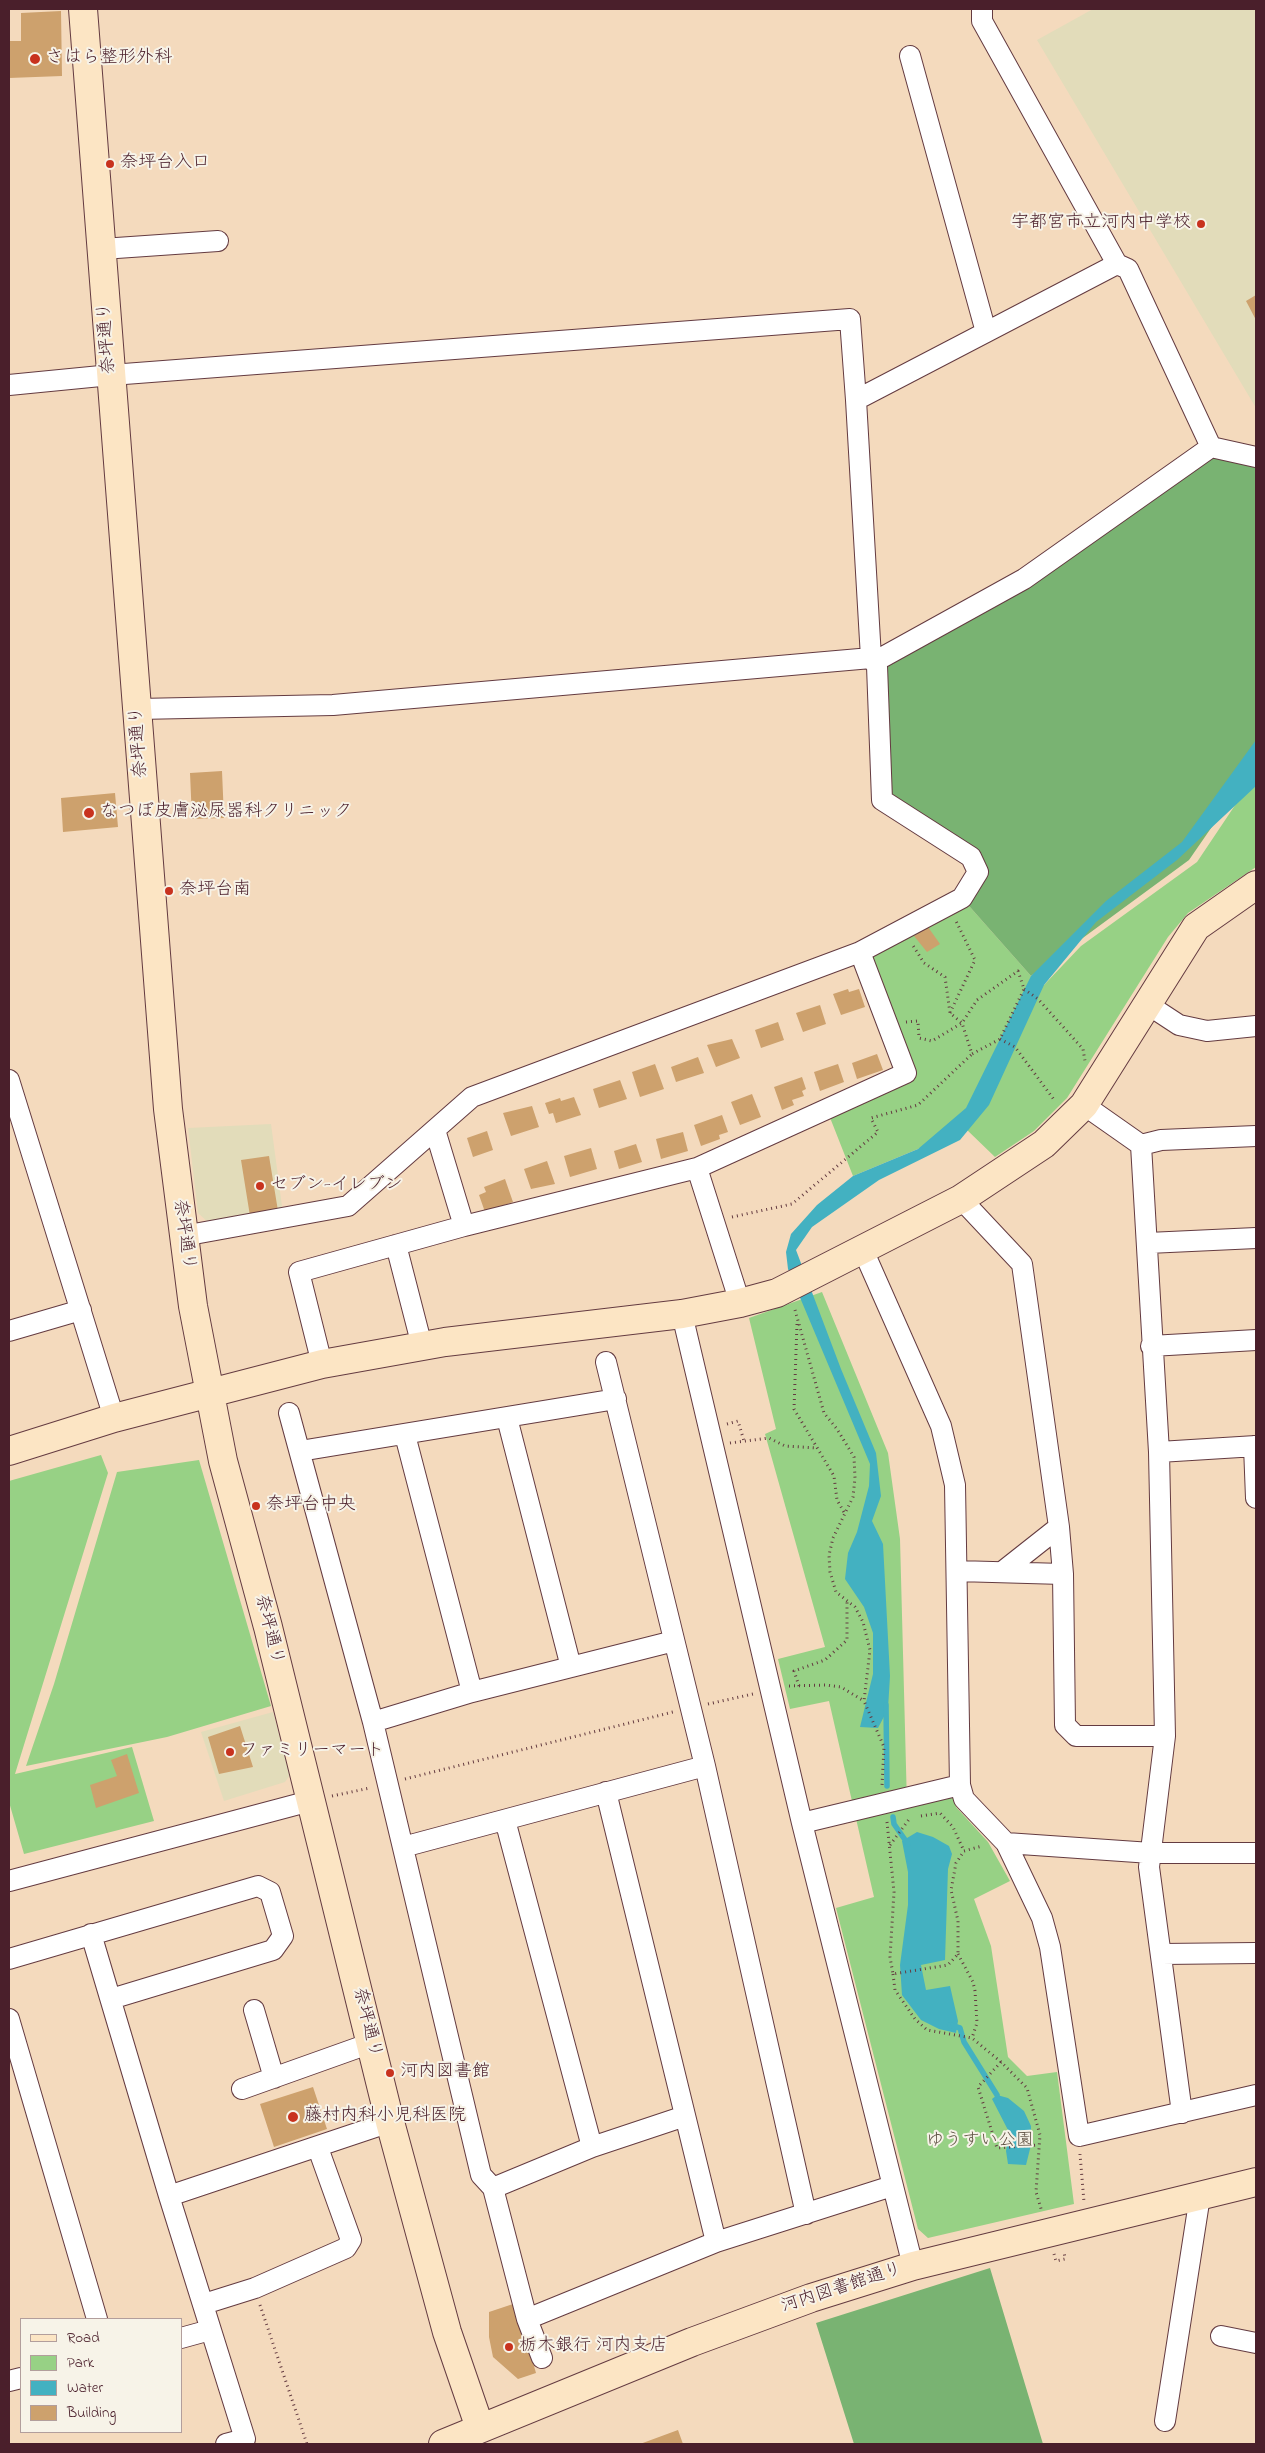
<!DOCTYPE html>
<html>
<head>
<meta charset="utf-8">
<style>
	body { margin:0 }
	#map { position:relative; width:1265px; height:2453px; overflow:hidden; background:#f4dabd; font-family:"Indie Flower",sans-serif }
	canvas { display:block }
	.frame { position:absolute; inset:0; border:10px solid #4a1f2b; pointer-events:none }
	.legend { position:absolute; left:20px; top:2318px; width:162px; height:115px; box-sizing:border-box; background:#f7f3e8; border:1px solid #b29e9c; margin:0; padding:6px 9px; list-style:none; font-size:15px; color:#4a1f2b }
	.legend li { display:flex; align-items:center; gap:10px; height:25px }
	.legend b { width:25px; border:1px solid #b29e9c }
</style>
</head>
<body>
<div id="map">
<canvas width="1265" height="2453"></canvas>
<div class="frame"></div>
<ul class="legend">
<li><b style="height:6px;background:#fce5c4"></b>Road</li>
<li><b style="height:14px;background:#97d185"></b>Park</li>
<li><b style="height:14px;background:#43b1c1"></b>Water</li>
<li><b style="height:14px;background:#cda16d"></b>Building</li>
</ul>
</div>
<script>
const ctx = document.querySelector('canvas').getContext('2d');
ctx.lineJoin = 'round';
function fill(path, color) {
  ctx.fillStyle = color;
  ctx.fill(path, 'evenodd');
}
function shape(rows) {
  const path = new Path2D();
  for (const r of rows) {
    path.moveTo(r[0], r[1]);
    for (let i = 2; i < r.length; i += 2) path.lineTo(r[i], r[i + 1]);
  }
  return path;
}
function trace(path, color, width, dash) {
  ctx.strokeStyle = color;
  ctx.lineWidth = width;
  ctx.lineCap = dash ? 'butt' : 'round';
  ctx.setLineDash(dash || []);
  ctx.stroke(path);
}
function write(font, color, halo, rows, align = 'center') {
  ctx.font = font + ' "Indie Flower","Klee One",sans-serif';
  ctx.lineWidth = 4;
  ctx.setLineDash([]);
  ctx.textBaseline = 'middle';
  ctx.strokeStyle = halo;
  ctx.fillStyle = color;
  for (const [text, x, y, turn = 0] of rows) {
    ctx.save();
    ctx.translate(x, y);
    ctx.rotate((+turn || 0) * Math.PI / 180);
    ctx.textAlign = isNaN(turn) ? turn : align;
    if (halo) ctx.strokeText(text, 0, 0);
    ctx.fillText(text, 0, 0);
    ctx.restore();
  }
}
fill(shape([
	[1093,9,1256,9,1256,408,1037,40],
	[271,1124,283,1214,210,1224,198,1213,188,1128],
	[273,1712,290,1775,285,1782,224,1801,201,1732]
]), '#e2dcba');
fill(shape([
	[1256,774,1256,867,1188,913,1168,937,1067,1098,1034,1131,995,1157,966,1129,853,1176,827,1110,906,1073,860,952,962,898,1031,976,1044,985,1081,946,1197,862],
	[822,1292,888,1453,900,1539,907,1805,953,1795,956,1807,988,1842,1010,1881,974,1899,991,1946,1008,2057,1027,2076,1057,2072,1074,2204,928,2238,918,2229,836,1908,874,1897,829,1701,790,1709,778,1659,825,1647,765,1434,776,1429,749,1318],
	[101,1455,108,1473,15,1774,132,1747,154,1821,24,1854,9,1802,9,1481],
	[199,1460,271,1706,167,1737,26,1766,54,1684,117,1472]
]), '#97d185');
fill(shape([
	[1211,447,1256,463,1256,763,1189,860,1031,976,962,898,978,872,882,800,883,657,1024,579],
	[990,2268,1043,2444,854,2444,816,2323]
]), '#79b372');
fill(shape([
	[1256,740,1256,786,1177,860,1096,922,1044,985,989,1105,960,1140,879,1180,812,1227,796,1250,841,1369,876,1453,881,1496,872,1521,883,1544,890,1676,888,1709,878,1728,860,1727,873,1674,873,1633,864,1607,845,1579,848,1553,857,1532,869,1486,870,1464,788,1269,786,1252,791,1234,817,1205,853,1176,918,1149,966,1108,1031,976,1106,901,1182,842],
	[917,1832,933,1837,949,1846,952,1854,948,1869,945,1960,921,1965,926,1990,950,1986,958,2021,956,2033,939,2029,921,2020,902,1995,900,1965,908,1905,908,1872,902,1841],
	[997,2095,1008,2098,1024,2111,1031,2126,1031,2145,1026,2165,1008,2164,1006,2151,1009,2132,992,2099]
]), '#43b1c1');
trace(shape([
	[886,1705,887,1786],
	[893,1817,894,1824,908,1844],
	[950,2025,960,2028,964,2042,997,2095]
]), '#43b1c1', 5.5);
fill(shape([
	[61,11,62,76,9,78,9,41,21,41,21,13],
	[1256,295,1256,320,1246,301],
	[222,771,224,818,192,819,190,773],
	[115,793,118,827,63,832,61,798],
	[928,927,940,944,927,952,914,936],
	[848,989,849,992,859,989,865,1007,841,1015,833,994],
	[820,1005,826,1024,803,1032,796,1013],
	[778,1022,784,1040,761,1048,755,1030],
	[732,1039,740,1058,716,1067,707,1045],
	[877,1054,883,1070,857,1079,852,1063],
	[698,1057,704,1073,676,1082,671,1067],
	[655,1064,664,1089,640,1097,632,1072],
	[838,1064,844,1082,820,1091,814,1072],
	[802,1077,806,1089,802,1091,804,1096,792,1100,794,1105,782,1110,774,1087],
	[620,1080,627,1099,599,1108,593,1089],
	[752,1094,761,1117,740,1125,731,1102],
	[574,1097,581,1115,556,1123,553,1113,549,1114,545,1103,560,1098,561,1101],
	[532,1106,539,1127,511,1136,503,1113],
	[722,1115,728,1132,719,1135,720,1139,701,1146,694,1125],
	[487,1131,493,1150,473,1157,467,1138],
	[683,1132,688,1151,661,1159,656,1139],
	[636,1144,642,1162,619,1169,614,1151],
	[591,1148,597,1169,570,1177,564,1156],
	[269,1156,278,1211,250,1216,241,1160],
	[547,1161,555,1184,531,1189,524,1169],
	[505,1179,513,1202,485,1212,479,1195,486,1192,484,1187],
	[240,1726,253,1767,219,1774,208,1737],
	[127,1754,139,1793,96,1808,90,1785,117,1776,111,1760],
	[313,2087,327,2129,274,2147,260,2104],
	[516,2303,536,2373,518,2379,493,2357,489,2337,489,2312],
	[678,2430,683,2444,640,2444]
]), '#cda16d');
const street = shape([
	[982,9,982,21,1117,264,1128,269,1211,447],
	[910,56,986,332],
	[102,249,218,241],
	[9,385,111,375,850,319,856,400,1117,264],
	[138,709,333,705,871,658,856,400],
	[1147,1004,1179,1025,1207,1031,1256,1026],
	[9,1080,114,1418],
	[1084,1105,1141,1145],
	[435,1130,464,1226],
	[1141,1145,1159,1452,1165,1736,1149,1867,1182,2113],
	[1141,1145,1161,1140,1256,1136],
	[697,1168,740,1303],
	[961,1199,1022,1264,1059,1527,1063,1574,1065,1725,1076,1736,1165,1736],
	[183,1236,348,1206,472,1097,860,952,962,898,978,872,971,857,882,800,877,666,871,658,883,657,1024,579,1211,447,1256,457],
	[1148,1243,1256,1238],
	[396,1245,422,1346],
	[863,1250,941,1426,955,1485,960,1785,964,1799,1006,1843,1042,1918,1050,1947,1079,2136,1256,2095],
	[682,1314,802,1823,913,2266],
	[9,1331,81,1310],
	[1151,1346,1256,1340],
	[606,1362,705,1766,806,2214],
	[322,1364,299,1272,464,1226,697,1168,906,1073,860,952],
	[289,1413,373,1722,481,2175,493,2188,527,2319,542,2358],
	[507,1418,571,1667],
	[405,1435,472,1692],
	[1254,1446,1256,1498],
	[300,1451,616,1399],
	[1159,1452,1256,1446],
	[957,1571,1063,1574],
	[1002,1572,1059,1527],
	[373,1722,472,1692,674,1641],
	[606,1792,716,2242],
	[505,1820,592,2147],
	[802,1823,960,1785],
	[1006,1843,1151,1853,1256,1853],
	[403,1847,705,1766],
	[9,1881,310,1801],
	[91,1934,169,2196,245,2439,226,2444],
	[1162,1954,1256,1953],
	[9,1959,258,1886,270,1892,283,1936,273,1950,111,1999],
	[254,2010,274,2078],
	[9,2019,97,2319],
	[242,2089,371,2043],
	[493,2188,592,2147,685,2116],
	[169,2196,390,2122],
	[204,2304,255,2288,346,2248,351,2240,318,2148],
	[527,2319,716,2242,892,2186],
	[1221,2336,1256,2343],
	[181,2338,210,2330],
	[9,2381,21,2378],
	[1165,2421,1200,2196]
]);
const secondary = shape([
	[83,9,168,1109,193,1306,223,1461,268,1627,390,2122,447,2332,480,2428],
	[9,1451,114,1418,322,1364,445,1342,682,1314,740,1303,777,1293,961,1199,1044,1144,1084,1105,1196,927,1256,885],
	[443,2444,692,2342,811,2298,913,2266,1256,2182]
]);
trace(street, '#643b41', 22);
trace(secondary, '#643b41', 30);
trace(shape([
	[1024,989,1038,999,1083,1049,1085,1061],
	[950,1013,975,960,956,921],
	[906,1022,918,1021,919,1038,932,1041,962,1023,977,1000,1018,971,1024,989,1000,1039,972,1054,962,1023,950,1013,945,977,924,963,912,944],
	[1000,1039,1015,1047,1055,1101],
	[732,1217,792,1204,878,1132,871,1118,918,1105,972,1054],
	[795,1310,824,1413,837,1429,854,1457,855,1478,853,1497,833,1538,829,1555,830,1572,836,1592,855,1607,863,1622,870,1650,864,1701,884,1747,882,1786],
	[797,1324,794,1409,834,1476,837,1500,845,1514],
	[727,1424,738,1421,744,1441],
	[730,1443,769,1438,785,1446,817,1448],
	[789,1686,826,1685,841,1687,864,1701],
	[799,1686,794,1671,825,1660,847,1640,847,1601],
	[708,1704,753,1694],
	[405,1779,673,1712],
	[332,1796,370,1788],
	[921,1816,940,1813,953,1827,964,1851],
	[887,1822,894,1892,890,1957,893,1974,948,1965,958,1954,958,1921,951,1890,956,1863,964,1851,982,1846],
	[890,1845,910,1818],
	[958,1954,973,1982,975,1991,977,2023,972,2038],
	[893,1974,895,1990,915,2019,927,2030,972,2038,1001,2062,1027,2088,1040,2135,1036,2192,1042,2212],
	[1001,2062,978,2087,997,2148,1039,2145],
	[1080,2154,1084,2202],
	[1054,2254,1056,2261,1065,2259,1064,2251],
	[260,2305,307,2444]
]), '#643b41', 3, [1, 4]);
trace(street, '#fff', 20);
trace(secondary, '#fce5c4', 28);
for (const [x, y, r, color] of [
	[35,59,6,"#c8321e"],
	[110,164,5,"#c8321e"],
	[1201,224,5,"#c8321e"],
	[89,813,6,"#c8321e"],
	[169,891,5,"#c8321e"],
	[260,1186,5,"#c8321e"],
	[256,1506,5,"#c8321e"],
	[230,1752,5,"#c8321e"],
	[390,2073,5,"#c8321e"],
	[293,2117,6,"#c8321e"],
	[509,2347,5,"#c8321e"]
]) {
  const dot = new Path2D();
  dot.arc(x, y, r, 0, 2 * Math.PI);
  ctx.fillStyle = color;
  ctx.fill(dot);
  trace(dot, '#f7f3e8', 2);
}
write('18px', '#4a1f2b', '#f7f3e8', [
	["さはら整形外科",46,59],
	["奈坪台入口",120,164],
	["宇都宮市立河内中学校",1191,224,"right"],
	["なつぼ皮膚泌尿器科クリニック",100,813],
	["奈坪台南",179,891],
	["セブン-イレブン",270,1186],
	["奈坪台中央",266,1506],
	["ファミリーマート",240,1752],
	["河内図書館",400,2073],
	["藤村内科小児科医院",304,2117],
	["栃木銀行 河内支店",519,2347]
], 'left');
write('18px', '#4a1f2b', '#f7f3e8', [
	["奈坪通り",108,338,-94],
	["奈坪通り",140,742,-94],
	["奈坪通り",183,1235,82],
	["奈坪通り",268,1630,76],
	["奈坪通り",366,2023,76],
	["河内図書館通り",842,2289,-18]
]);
write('18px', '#615446', '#f7f3e8', [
	["ゆうすい公園",980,2142]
]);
</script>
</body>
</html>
